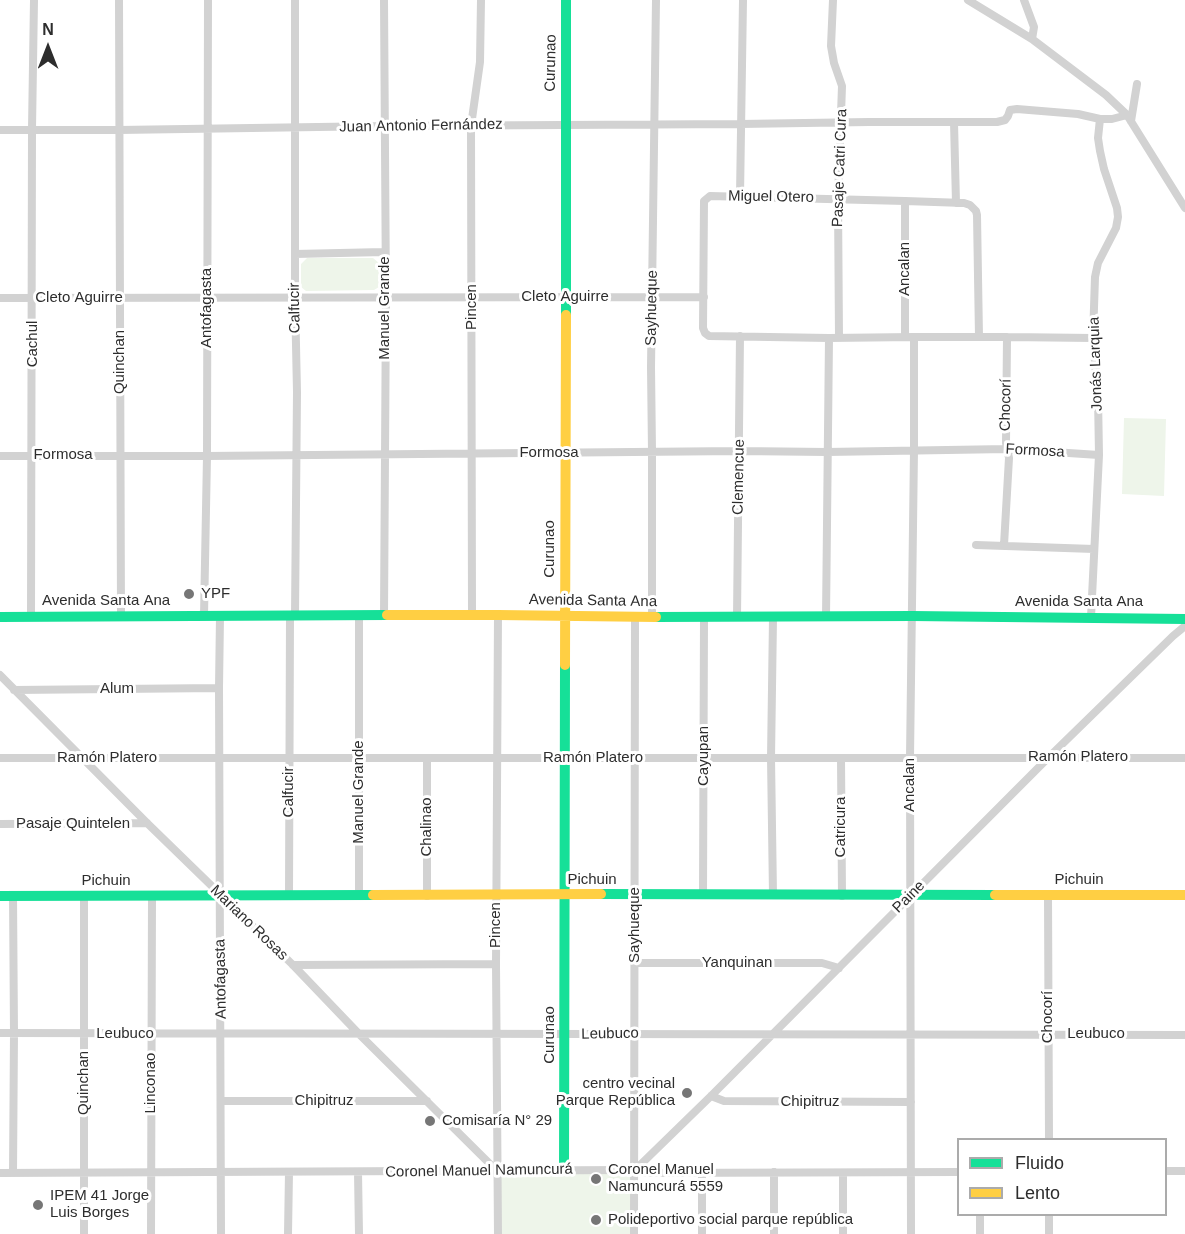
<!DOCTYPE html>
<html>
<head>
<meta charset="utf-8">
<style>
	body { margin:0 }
	#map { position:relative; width:1185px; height:1234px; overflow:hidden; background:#fff; font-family:Helvetica,sans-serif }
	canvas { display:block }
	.legend { position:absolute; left:957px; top:1138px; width:210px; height:78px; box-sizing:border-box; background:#fff; border:2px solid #ababab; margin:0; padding:8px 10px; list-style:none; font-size:18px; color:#2d2d2d }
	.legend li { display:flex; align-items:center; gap:12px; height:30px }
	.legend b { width:30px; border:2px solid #ababab }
	.north { position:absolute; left:18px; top:18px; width:60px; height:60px; -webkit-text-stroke:4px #fff; paint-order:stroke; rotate:0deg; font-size:16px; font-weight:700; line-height:24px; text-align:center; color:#2d2d2d }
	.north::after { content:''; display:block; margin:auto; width:21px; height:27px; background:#2d2d2d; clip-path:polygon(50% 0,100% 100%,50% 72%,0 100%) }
</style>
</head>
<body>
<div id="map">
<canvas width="1185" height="1234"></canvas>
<ul class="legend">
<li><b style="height:8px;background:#16e098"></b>Fluido</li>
<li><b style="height:8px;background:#ffcf43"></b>Lento</li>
</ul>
<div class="north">N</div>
</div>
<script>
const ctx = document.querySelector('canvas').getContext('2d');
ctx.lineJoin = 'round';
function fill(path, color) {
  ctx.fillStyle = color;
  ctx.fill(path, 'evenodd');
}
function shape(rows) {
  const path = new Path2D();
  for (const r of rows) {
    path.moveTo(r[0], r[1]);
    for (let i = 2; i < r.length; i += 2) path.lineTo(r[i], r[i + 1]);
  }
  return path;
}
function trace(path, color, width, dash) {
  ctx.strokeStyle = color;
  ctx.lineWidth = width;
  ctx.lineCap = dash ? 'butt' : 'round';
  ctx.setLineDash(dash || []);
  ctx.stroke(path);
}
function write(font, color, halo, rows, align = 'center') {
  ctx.font = font + ' Helvetica,sans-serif';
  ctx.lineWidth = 6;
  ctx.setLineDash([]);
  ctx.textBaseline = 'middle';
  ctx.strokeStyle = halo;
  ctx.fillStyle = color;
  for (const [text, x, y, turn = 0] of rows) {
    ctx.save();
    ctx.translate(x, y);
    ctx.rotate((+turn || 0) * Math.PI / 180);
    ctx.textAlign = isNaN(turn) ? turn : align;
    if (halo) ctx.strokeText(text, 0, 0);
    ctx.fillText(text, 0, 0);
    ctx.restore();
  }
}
fill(shape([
	[307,258,373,258,379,263,379,287,374,290,306,291,301,287,301,264],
	[1124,418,1166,419,1164,496,1122,494],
	[635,1170,634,1234,498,1234,497,1171]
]), '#eef5ea');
trace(shape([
	[119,0,121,615],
	[295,0,295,298,297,392,295,615],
	[384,0,386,297,384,615],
	[833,0,831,46,834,63,842,86,838,199,839,338],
	[968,0,1032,39,1106,95,1127,115,1185,208],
	[1024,0,1034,27,1032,39],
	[1131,121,1137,84],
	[954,122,956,203],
	[0,130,119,130,384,126,740,124,869,122,997,122,1005,120,1008,116,1010,110,1017,109,1078,114,1100,119,1112,119,1127,115],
	[740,196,743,0],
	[295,254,384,252],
	[0,298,704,297],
	[905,337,905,201],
	[979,337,977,215,976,211,970,205,964,203,905,201,710,196,704,201,703,328,705,333,709,336,829,338,914,337,1007,337,1093,338],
	[0,456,207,456,739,451,827,452,1007,449,1099,455],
	[976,545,1094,549],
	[1004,545,1009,458,1006,443,1007,337],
	[472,615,471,126,480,62,481,0],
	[204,616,207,456,208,0],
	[220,616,219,688,221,1234],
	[652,616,652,452,651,367,656,0],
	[31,617,32,129,34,0],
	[737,617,740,336],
	[826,617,829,338],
	[1091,617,1099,455,1098,397,1093,338,1095,277,1098,263,1116,228,1118,217,1117,208,1104,169,1100,151,1098,138,1100,119],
	[773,618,771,758,773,895],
	[0,675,147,823,293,965,359,1034,497,1171],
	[14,690,219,688],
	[0,758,1185,758],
	[841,758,842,896],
	[0,824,147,823],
	[703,894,704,618],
	[1048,895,1049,1140],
	[13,896,14,1033,13,1173],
	[289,896,290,616],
	[359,896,359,616],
	[427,896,427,758],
	[635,963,822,963,839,968],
	[293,965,496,964],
	[0,1033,1185,1035],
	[711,1096,724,1101,911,1102],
	[221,1101,427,1101],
	[635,1170,711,1096,1049,757,1173,636,1185,626],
	[1166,1171,1185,1171],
	[358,1172,359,1234],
	[702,1172,702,1234],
	[0,1173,628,1170,635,1170,646,1173,958,1172],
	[84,1234,84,896],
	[151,1234,152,896],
	[288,1234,289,1172],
	[498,1234,496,964,498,615],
	[634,1234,635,616],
	[774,1234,774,1172],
	[843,1234,843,1173],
	[911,1234,910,757,914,450,914,337],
	[980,1234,980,1214],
	[1049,1234,1049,1214]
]), '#d2d2d2', 8);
trace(shape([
	[566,315,566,0],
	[0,617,387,615],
	[656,617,912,616,1185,619],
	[601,894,995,895],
	[0,896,373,895],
	[564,1170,565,665]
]), '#16e098', 10);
trace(shape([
	[387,615,498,615,656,617],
	[565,665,566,315],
	[373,895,601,894],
	[995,895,1185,895]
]), '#ffcf43', 10);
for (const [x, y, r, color] of [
	[189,594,6,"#767676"],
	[687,1093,6,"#767676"],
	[430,1121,6,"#767676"],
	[596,1179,6,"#767676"],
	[38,1205,6,"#767676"],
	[596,1220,6,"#767676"]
]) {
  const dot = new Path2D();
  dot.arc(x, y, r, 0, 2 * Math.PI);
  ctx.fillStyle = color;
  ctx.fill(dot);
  trace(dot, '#fff', 2);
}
write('15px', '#2d2d2d', '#fff', [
	["Curunao",551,63,-89],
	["Juan Antonio Fernández",421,126,-1],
	["Pasaje Catri Cura",840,168,-88],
	["Miguel Otero",771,197,1],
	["Ancalan",905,269,-90],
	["Cleto Aguirre",565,297],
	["Cleto Aguirre",79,298],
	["Pincen",472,307,-90],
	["Antofagasta",207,308,-90],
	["Calfucir",295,308,-91],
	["Manuel Grande",385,308,-90],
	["Sayhueque",652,308,-89],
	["Cachul",33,344,-90],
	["Quinchan",120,362,-90],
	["Jonás Larquia",1096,364,-92],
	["Chocorí",1006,405,-89],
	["Formosa",1035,451,3],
	["Formosa",549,453],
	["Formosa",63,455],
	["Clemencue",739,477,-89],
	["Curunao",550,549,-90],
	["Avenida Santa Ana",106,601],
	["Avenida Santa Ana",593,601,1],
	["Avenida Santa Ana",1079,602],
	["Alum",117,689],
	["Cayupan",704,756,-90],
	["Ramón Platero",1078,757],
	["Ramón Platero",107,758],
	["Ramón Platero",593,758],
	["Ancalan",910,785,-90],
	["Calfucir",289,792,-90],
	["Manuel Grande",359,792,-90],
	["Pasaje Quintelen",73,824],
	["Chalinao",427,827,-90],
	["Catricura",841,827,-90],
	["Pichuin",592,880],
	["Pichuin",1079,880],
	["Pichuin",106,881],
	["Paine",909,897,-45],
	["Mariano Rosas",249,923,44],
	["Pincen",496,925,-90],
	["Sayhueque",635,925,-90],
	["Yanquinan",737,963],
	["Antofagasta",221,979,-91],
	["Chocorí",1048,1017,-90],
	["Leubuco",125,1034],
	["Leubuco",610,1034,-1],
	["Leubuco",1096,1034],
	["Curunao",550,1035,-90],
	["Quinchan",84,1083,-90],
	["Linconao",151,1083,-90],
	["Chipitruz",324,1101],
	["Chipitruz",810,1102],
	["Coronel Manuel Namuncurá",479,1171,-1]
]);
write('15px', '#2d2d2d', '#fff', [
	["YPF",201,594],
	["centro vecinal",675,1084,"right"],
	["Parque República",675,1101,"right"],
	["Comisaría N° 29",442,1121],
	["Coronel Manuel",608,1170],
	["Namuncurá 5559",608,1187],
	["IPEM 41 Jorge",50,1196],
	["Luis Borges",50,1213],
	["Polideportivo social parque república",608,1220]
], 'left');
</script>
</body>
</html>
